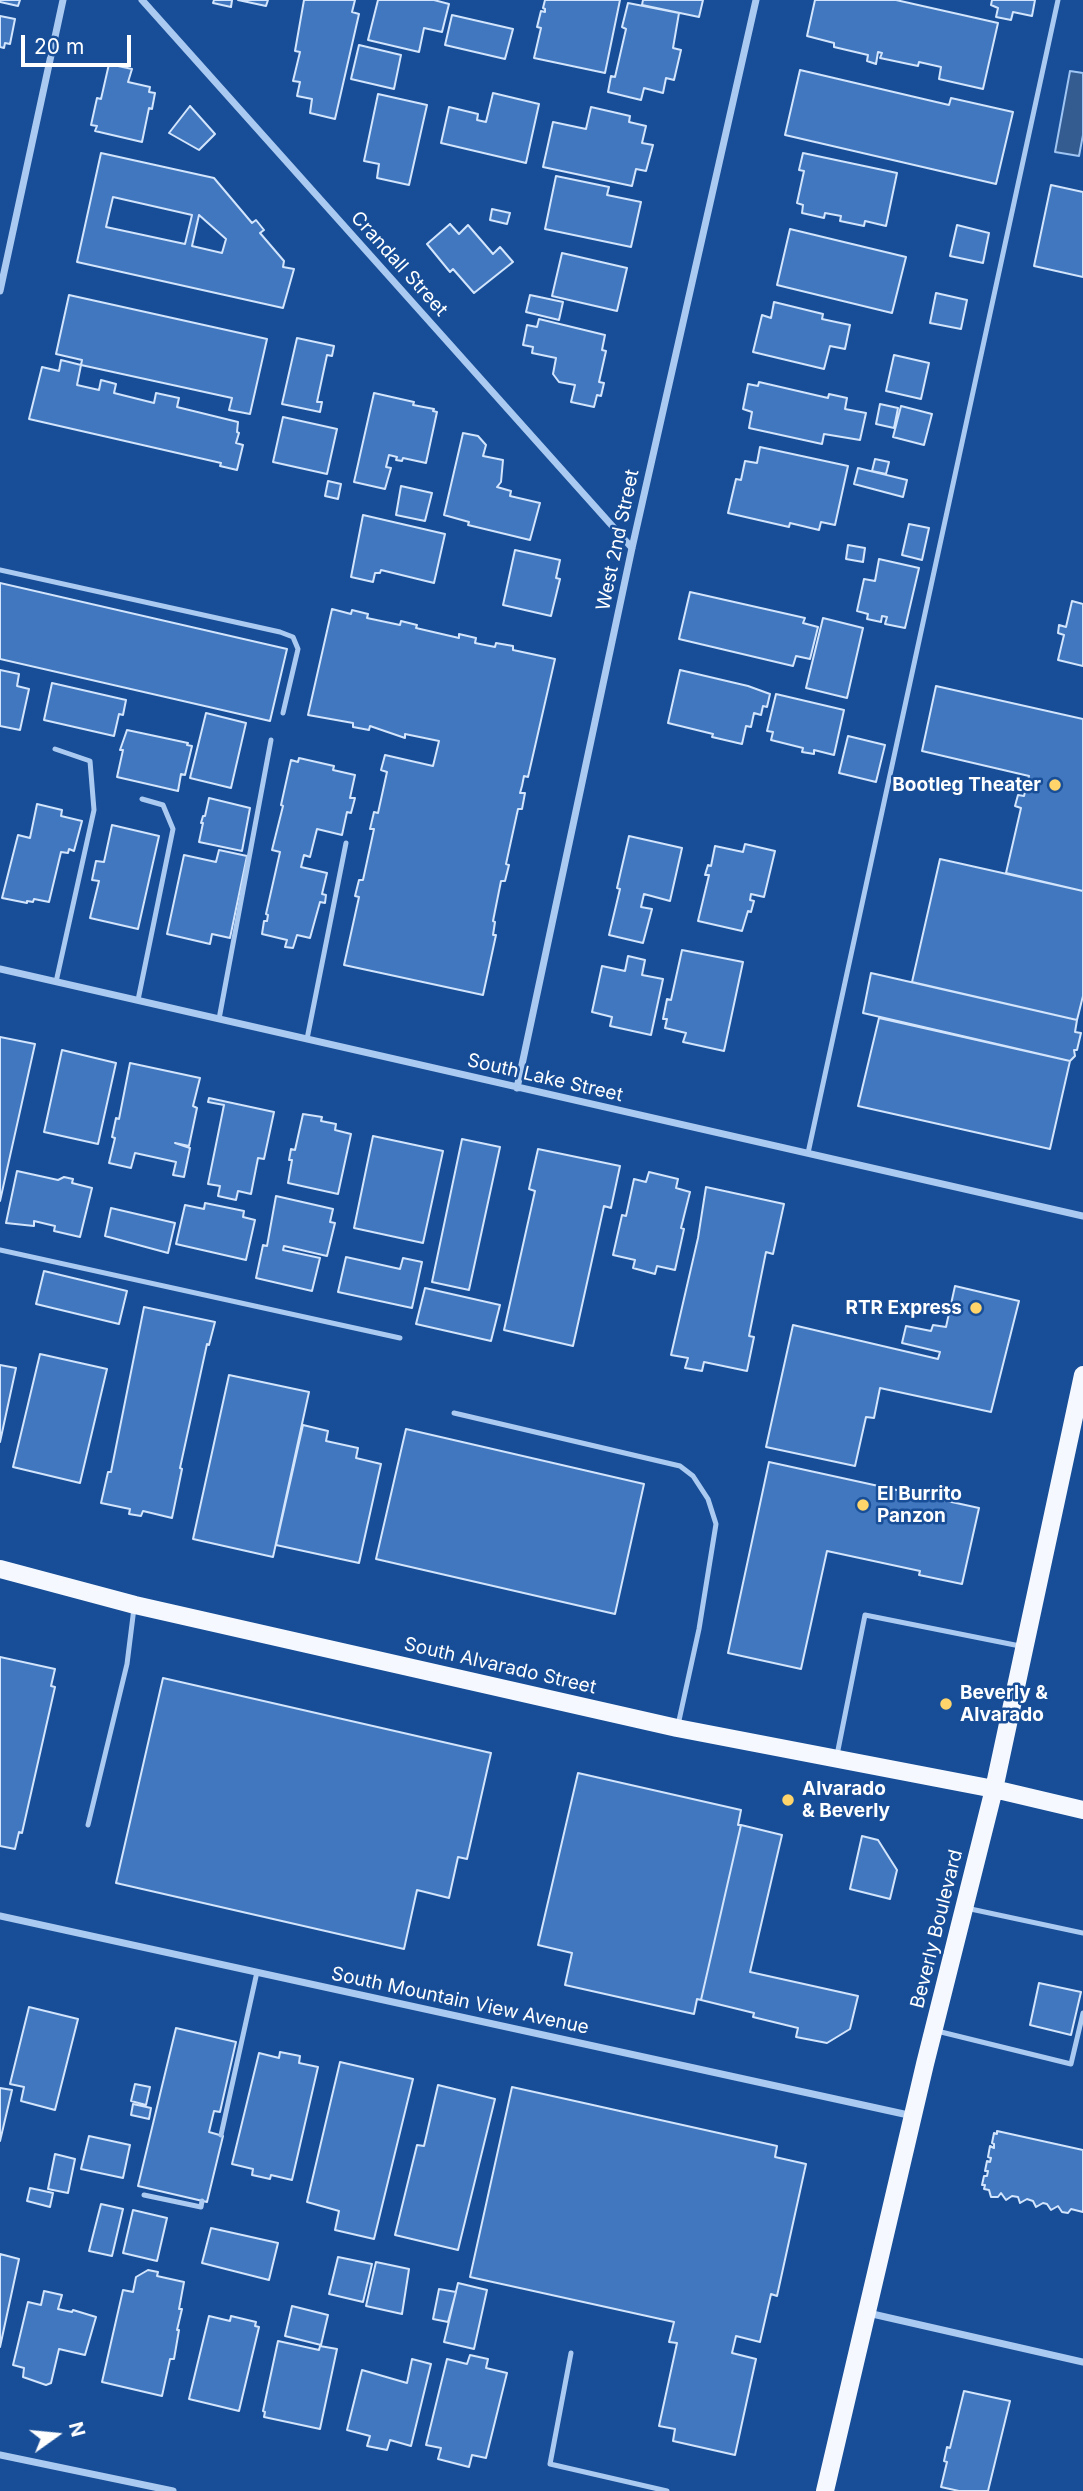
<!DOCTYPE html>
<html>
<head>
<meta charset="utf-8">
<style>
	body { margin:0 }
	#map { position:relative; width:1083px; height:2491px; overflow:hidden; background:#184e97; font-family:Inter,sans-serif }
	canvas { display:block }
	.north { position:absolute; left:21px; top:2400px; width:70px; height:70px; -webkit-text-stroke:5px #184e97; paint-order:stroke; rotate:75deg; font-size:19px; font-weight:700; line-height:28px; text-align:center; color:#fff }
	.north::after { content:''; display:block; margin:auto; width:24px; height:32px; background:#fff; clip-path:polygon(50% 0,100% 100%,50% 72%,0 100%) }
	.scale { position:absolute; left:21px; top:35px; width:110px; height:32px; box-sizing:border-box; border:4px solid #fff; border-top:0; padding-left:9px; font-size:21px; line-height:24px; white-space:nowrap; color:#fff; -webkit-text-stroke:5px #184e97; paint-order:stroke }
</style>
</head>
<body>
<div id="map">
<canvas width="1083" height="2491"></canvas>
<div class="north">N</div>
<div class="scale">20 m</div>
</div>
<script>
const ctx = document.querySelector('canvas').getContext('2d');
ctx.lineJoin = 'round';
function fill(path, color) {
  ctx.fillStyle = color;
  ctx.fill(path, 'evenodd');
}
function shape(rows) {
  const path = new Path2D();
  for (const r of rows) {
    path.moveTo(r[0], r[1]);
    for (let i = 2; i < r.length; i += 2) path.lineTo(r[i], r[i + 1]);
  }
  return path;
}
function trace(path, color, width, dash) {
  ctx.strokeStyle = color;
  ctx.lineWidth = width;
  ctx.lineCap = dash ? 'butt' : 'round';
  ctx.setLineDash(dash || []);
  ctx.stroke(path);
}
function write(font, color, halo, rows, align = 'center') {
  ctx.font = font + ' Inter,sans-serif';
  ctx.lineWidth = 5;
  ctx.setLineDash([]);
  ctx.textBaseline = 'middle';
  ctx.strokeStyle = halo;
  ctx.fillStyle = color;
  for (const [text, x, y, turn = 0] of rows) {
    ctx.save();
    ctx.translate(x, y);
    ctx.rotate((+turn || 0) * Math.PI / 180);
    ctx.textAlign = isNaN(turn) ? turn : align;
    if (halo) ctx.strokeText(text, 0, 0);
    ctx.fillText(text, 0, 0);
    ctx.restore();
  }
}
const water = shape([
	[1070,71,1083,73,1083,135,1079,156,1055,152,1070,71]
]);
fill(water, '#355c91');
trace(water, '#9ec5f3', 2);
const building = shape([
	[0,0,20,0,18,6,0,2,0,0],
	[214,0,232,0,231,7,213,3,214,0],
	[238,0,268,0,266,6,238,0],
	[304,0,355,0,352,12,359,14,335,119,310,113,312,99,297,96,300,82,293,81,300,52,295,51,304,0],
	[378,0,434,0,449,4,442,32,424,28,419,52,368,40,378,0],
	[545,0,620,0,605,73,534,58,541,28,537,27,541,11,545,12,545,9,543,8,545,0],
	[643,0,703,0,699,17,642,5,643,0],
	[815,0,896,0,998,23,983,89,939,79,941,67,919,62,918,66,880,58,882,53,878,52,876,64,867,61,868,55,834,47,834,43,807,36,815,0],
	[992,0,1035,0,1032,16,1013,12,1011,20,996,17,998,8,991,5,992,0],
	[628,3,679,13,673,48,681,50,674,80,666,78,663,93,644,88,641,100,608,92,611,76,615,77,626,29,622,27,628,3],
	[452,15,513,29,505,59,445,45,452,15],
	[0,16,15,19,10,44,5,43,4,48,0,47,0,16],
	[359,45,401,55,394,89,351,79,359,45],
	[109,64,132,69,128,82,150,87,149,92,155,93,152,109,149,108,142,142,95,131,97,126,91,125,97,98,101,99,109,64],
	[800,70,949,105,951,98,1013,112,996,184,785,135,800,70],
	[493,93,539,104,526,163,441,143,449,107,478,114,477,120,486,122,493,93],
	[378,94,427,105,409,185,377,178,379,164,364,161,378,94],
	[190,106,215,134,199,150,169,133,190,106],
	[591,107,630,116,629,122,646,126,642,143,653,145,646,171,636,169,632,186,543,167,553,122,586,129,591,107],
	[101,153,214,178,252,223,256,220,264,230,260,233,284,261,283,267,294,269,283,308,77,262,101,153],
	[113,197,192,215,185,244,106,227,113,197],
	[199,215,226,239,222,253,192,246,199,215],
	[803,153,897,173,886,226,865,221,864,226,840,221,841,216,825,213,824,218,802,213,803,205,797,203,804,171,799,170,803,153],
	[556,176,609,187,607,195,641,202,631,247,545,229,556,176],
	[1051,185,1083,192,1083,277,1034,266,1051,185],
	[492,209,510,213,507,224,490,220,492,209],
	[450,224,459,234,468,225,493,254,500,247,513,262,474,293,453,269,450,272,427,244,450,224],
	[957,225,989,233,983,263,950,256,957,225],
	[790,229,906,257,892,313,777,285,790,229],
	[562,253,627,268,617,311,552,296,562,253],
	[936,293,967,300,961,329,930,323,936,293],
	[69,295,267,339,250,414,229,410,232,398,81,365,82,360,56,354,69,295],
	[530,295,563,302,559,320,526,312,530,295],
	[774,302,823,314,822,319,850,325,845,349,830,346,824,369,753,352,762,315,771,318,774,302],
	[539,319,605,335,602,350,606,351,599,382,604,383,601,396,597,395,594,407,571,402,575,385,559,382,553,374,556,358,532,353,533,347,523,345,527,325,537,327,539,319],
	[297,338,334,346,332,356,327,355,317,402,322,402,320,412,282,404,297,338],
	[894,355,929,363,921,399,886,391,894,355],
	[61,360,81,365,77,385,99,390,101,380,116,384,114,393,154,403,156,393,179,398,177,407,238,422,237,432,239,433,236,443,243,445,237,470,220,466,221,463,29,419,42,367,59,371,61,360],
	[759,382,828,398,829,394,847,398,845,409,866,413,860,440,824,434,822,444,749,428,752,412,743,409,748,384,758,386,759,382],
	[374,393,414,402,413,405,434,409,433,411,437,412,426,463,403,458,402,461,396,460,397,457,389,455,386,467,391,468,385,489,354,482,374,393],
	[880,404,898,408,894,428,876,424,880,404],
	[901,406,932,414,924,445,893,437,901,406],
	[283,417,337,429,327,474,273,462,283,417],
	[463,433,478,436,486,445,483,456,503,460,501,482,497,487,511,491,510,496,540,503,530,540,468,525,469,522,444,515,463,433],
	[760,447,848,466,835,525,821,522,819,530,790,523,789,527,728,513,736,479,741,480,745,461,757,463,760,447],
	[875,459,889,462,886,474,872,471,875,459],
	[858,468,907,480,903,497,854,484,858,468],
	[328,481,341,484,338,499,325,496,328,481],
	[401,486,432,493,425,521,396,515,401,486],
	[363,515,445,534,434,583,381,570,380,573,375,573,373,582,351,577,363,515],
	[909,524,929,528,922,560,902,555,909,524],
	[848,545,865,548,863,562,846,559,848,545],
	[515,550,560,560,556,578,560,579,551,616,503,605,515,550],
	[879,559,919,568,905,628,885,624,887,617,882,616,881,622,867,619,868,614,857,611,864,579,875,581,879,559],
	[0,583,287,649,270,721,0,659,0,583],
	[690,592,805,618,803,623,818,627,810,659,796,656,793,666,679,639,690,592],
	[1072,601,1083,604,1083,666,1058,660,1064,635,1058,633,1059,625,1066,627,1072,601],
	[332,609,351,614,352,610,368,614,367,618,400,625,401,621,417,625,416,628,459,638,459,634,476,638,475,643,495,647,496,643,513,646,513,650,555,659,528,777,524,776,522,786,520,793,525,793,522,809,518,809,506,864,509,865,505,881,501,881,493,921,495,922,493,935,496,935,483,995,344,965,359,897,355,896,359,880,363,880,374,829,370,829,374,812,378,813,387,772,381,770,385,755,433,766,439,741,405,734,405,738,370,726,369,730,353,727,353,723,308,715,332,609],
	[823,618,863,628,847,698,806,688,823,618],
	[0,670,19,674,17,686,29,689,20,730,0,726,0,670],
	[680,670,748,686,770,694,767,707,763,706,761,715,754,713,751,727,746,726,742,744,712,737,713,734,668,723,680,670],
	[52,683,126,700,123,715,119,714,114,736,44,720,52,683],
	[936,686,1083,719,1083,891,1006,873,1021,808,1015,806,1018,795,1024,796,1029,776,922,751,936,686],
	[776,694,844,710,834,755,814,750,814,754,802,752,803,748,771,740,773,732,767,731,776,694],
	[206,713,246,723,231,788,190,778,206,713],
	[127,730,188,743,187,745,192,746,185,775,181,774,178,791,117,777,123,750,120,750,127,730],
	[848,736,885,745,876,782,839,773,848,736],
	[299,758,334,766,333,770,355,775,350,798,355,798,351,813,347,812,342,835,317,829,310,857,304,855,301,867,327,873,322,894,326,895,325,903,320,902,310,938,297,935,293,948,285,947,287,940,262,934,264,921,267,921,268,915,266,914,280,852,272,850,283,806,281,805,291,760,298,762,299,758],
	[209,798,250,808,242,851,199,842,203,823,201,823,203,816,205,816,209,798],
	[37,804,62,810,61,816,82,821,74,851,69,849,68,853,61,852,49,902,34,899,33,902,27,901,27,903,2,898,18,835,30,838,37,804],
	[112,825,159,836,138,929,90,918,99,881,92,880,96,861,104,862,112,825],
	[629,836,682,848,670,901,644,894,641,907,652,909,643,943,609,935,620,889,617,888,629,836],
	[745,844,775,851,764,897,751,894,750,900,754,901,751,912,748,911,742,931,698,921,709,875,705,875,708,865,711,866,715,846,743,852,745,844],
	[219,850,247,856,230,938,212,934,210,944,167,934,184,855,216,862,219,850],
	[940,859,1083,891,1083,996,1077,1020,912,982,940,859],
	[682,950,743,962,724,1051,683,1042,686,1033,665,1028,667,1019,663,1019,667,999,671,1000,682,950],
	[628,956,645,960,642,975,663,979,651,1035,610,1026,612,1017,592,1012,602,966,625,971,628,956],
	[871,973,1077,1020,1075,1032,1081,1033,1077,1050,1074,1050,1075,1056,1070,1061,863,1013,871,973],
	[879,1018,1070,1061,1050,1149,858,1106,879,1018],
	[0,1037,35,1044,0,1201,0,1037],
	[62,1050,116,1063,98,1144,44,1132,62,1050],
	[130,1063,200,1078,193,1106,197,1108,189,1146,175,1143,190,1148,184,1177,173,1175,176,1162,135,1153,131,1168,109,1163,115,1138,112,1137,116,1118,119,1119,130,1063],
	[209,1098,274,1112,264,1159,258,1158,251,1194,238,1191,236,1200,218,1196,220,1186,208,1184,224,1105,208,1102,209,1098],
	[303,1114,322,1117,321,1121,336,1124,335,1130,351,1134,338,1194,288,1183,292,1160,289,1160,291,1149,295,1150,303,1114],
	[373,1136,443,1151,423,1243,354,1228,373,1136],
	[462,1139,500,1147,469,1290,432,1282,462,1139],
	[538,1149,620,1166,611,1208,604,1206,573,1346,504,1330,535,1191,529,1189,538,1149],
	[17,1171,58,1180,64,1177,73,1179,72,1183,92,1188,80,1237,54,1231,55,1226,34,1221,34,1226,6,1223,17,1171],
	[649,1172,678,1179,676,1188,690,1192,681,1228,684,1229,675,1270,657,1266,655,1274,633,1268,635,1260,613,1255,622,1215,626,1216,634,1179,646,1182,649,1172],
	[706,1187,784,1204,773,1254,766,1252,749,1336,754,1337,747,1371,704,1362,702,1371,685,1368,688,1358,671,1355,698,1238,706,1187],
	[276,1196,333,1209,330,1222,335,1223,327,1256,284,1246,283,1250,320,1258,312,1291,256,1278,263,1245,267,1246,276,1196],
	[205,1203,244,1211,243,1217,255,1220,246,1260,176,1244,185,1205,204,1209,205,1203],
	[111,1208,175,1223,168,1253,105,1236,111,1208],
	[346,1257,400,1269,403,1258,422,1262,412,1308,338,1292,346,1257],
	[44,1271,127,1291,119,1324,36,1304,44,1271],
	[955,1286,1019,1301,991,1412,880,1388,874,1418,866,1417,855,1466,766,1447,793,1325,938,1359,940,1352,902,1343,906,1326,931,1331,933,1325,946,1327,955,1286],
	[425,1288,500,1305,491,1341,416,1324,425,1288],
	[144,1307,215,1322,209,1345,207,1344,180,1468,182,1469,172,1518,143,1511,141,1516,129,1514,130,1509,101,1503,108,1472,111,1472,144,1307],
	[40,1354,107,1369,80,1483,13,1467,40,1354],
	[0,1365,16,1368,0,1442,0,1365],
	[229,1375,309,1392,273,1557,193,1539,229,1375],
	[303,1425,328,1431,326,1441,358,1448,356,1458,381,1464,359,1563,276,1545,303,1425],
	[406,1429,644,1484,615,1614,376,1559,406,1429],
	[769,1462,979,1508,962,1584,919,1575,920,1571,827,1551,801,1669,728,1653,769,1462],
	[0,1657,55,1669,51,1686,55,1687,22,1833,19,1832,15,1849,0,1846,0,1657],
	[163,1678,491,1753,467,1859,458,1857,449,1898,417,1890,404,1949,116,1883,163,1678],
	[578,1773,741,1810,738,1825,741,1825,701,2000,697,1999,694,2014,565,1985,572,1953,538,1945,578,1773],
	[741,1825,782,1835,750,1972,858,1996,850,2029,827,2043,796,2037,798,2028,753,2017,754,2013,701,2000,741,1825],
	[862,1836,878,1840,897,1870,890,1899,850,1889,862,1836],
	[1039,1983,1081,1992,1071,2035,1030,2025,1039,1983],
	[29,2007,78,2019,55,2110,21,2101,24,2087,10,2084,29,2007],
	[176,2028,236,2042,220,2112,214,2111,209,2132,223,2136,207,2202,138,2186,176,2028],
	[280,2052,300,2056,299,2063,318,2067,292,2180,271,2175,270,2179,252,2175,253,2169,232,2164,259,2053,279,2058,280,2052],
	[340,2062,413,2079,374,2239,335,2230,339,2211,307,2202,340,2062],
	[135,2084,150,2087,146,2105,131,2101,135,2084],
	[438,2085,495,2099,458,2250,395,2235,417,2145,424,2146,438,2085],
	[512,2087,777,2146,775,2157,806,2164,777,2296,771,2294,760,2342,736,2336,732,2353,756,2359,735,2455,673,2441,675,2429,659,2426,677,2343,669,2342,674,2322,470,2277,512,2087],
	[0,2088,12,2090,0,2141,0,2088],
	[133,2104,151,2108,149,2119,131,2115,133,2104],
	[997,2131,1083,2150,1083,2212,1071,2209,1068,2213,1062,2212,1058,2206,1051,2210,1047,2204,1043,2203,1036,2207,1033,2201,1027,2199,1020,2203,1018,2197,1012,2196,1006,2200,1001,2193,998,2197,991,2197,989,2190,984,2189,985,2185,982,2185,984,2176,987,2176,988,2171,985,2171,987,2161,990,2162,991,2158,988,2157,990,2146,994,2148,994,2144,992,2143,994,2133,997,2134,997,2131],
	[89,2136,130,2145,123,2178,81,2169,89,2136],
	[55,2154,75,2159,68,2193,48,2189,55,2154],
	[30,2188,53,2193,50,2207,27,2201,30,2188],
	[101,2204,123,2209,112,2256,89,2251,101,2204],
	[133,2210,167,2218,157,2261,123,2253,133,2210],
	[211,2228,278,2243,269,2280,202,2263,211,2228],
	[0,2254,19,2259,0,2347,0,2254],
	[338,2257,372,2264,363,2302,329,2294,338,2257],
	[376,2262,409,2269,402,2314,366,2306,376,2262],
	[148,2270,158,2272,157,2276,184,2282,179,2309,182,2309,177,2330,179,2330,174,2359,170,2359,162,2396,102,2382,123,2290,133,2292,136,2277,148,2270],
	[458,2283,487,2290,474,2349,444,2342,458,2283],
	[439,2289,456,2292,448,2322,433,2319,439,2289],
	[44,2291,62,2295,58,2309,72,2312,73,2310,96,2317,85,2355,59,2349,51,2383,46,2385,23,2377,24,2368,13,2365,28,2302,41,2305,44,2291],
	[292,2306,328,2315,321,2345,285,2336,292,2306],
	[209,2316,230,2321,231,2316,256,2322,255,2326,259,2327,239,2411,189,2399,209,2316],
	[278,2341,319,2350,320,2346,337,2349,320,2429,264,2417,265,2412,263,2411,278,2341],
	[470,2355,488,2359,486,2368,507,2373,486,2458,472,2455,469,2467,438,2459,441,2448,426,2445,447,2359,467,2364,470,2355],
	[412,2359,431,2364,411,2446,390,2440,387,2450,367,2446,370,2436,347,2430,362,2370,407,2383,412,2359],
	[964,2391,1010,2401,988,2491,959,2491,941,2487,947,2462,944,2461,947,2447,950,2448,964,2391]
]);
fill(building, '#4177be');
trace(building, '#d2e5fc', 2);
trace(shape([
	[0,570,280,632,293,637,298,649,283,713],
	[55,749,90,761,94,810,56,982],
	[138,1000,173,829,163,805,142,799],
	[219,1019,271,740],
	[307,1039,346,843],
	[808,1153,1058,0],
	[0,1250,400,1338],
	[454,1413,680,1466,693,1476,708,1499,716,1524,699,1629,678,1725],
	[837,1755,865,1615,1020,1646],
	[88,1825,127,1664,134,1608],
	[966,1908,1083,1933],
	[937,2031,1071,2064,1083,2013],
	[221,2135,257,1972],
	[144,2195,201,2207,202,2201],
	[571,2353,550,2464,667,2491]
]), '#abcaf1', 5);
trace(shape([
	[142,0,632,548],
	[0,291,63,0],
	[0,969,1083,1216],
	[517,1088,632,548,756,0],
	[0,1916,913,2116],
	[868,2313,1083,2362],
	[0,2455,173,2491]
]), '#abcaf1', 7);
trace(shape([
	[0,1569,135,1605,677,1728,994,1789,1083,1810],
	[825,2491,925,2064,994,1789,1083,1375]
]), '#f5f9ff', 18);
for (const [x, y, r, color] of [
	[1055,785,7,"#ffd56b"],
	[976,1308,7,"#ffd56b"],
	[863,1505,7,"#ffd56b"],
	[946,1704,7,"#ffd56b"],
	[788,1800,7,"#ffd56b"]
]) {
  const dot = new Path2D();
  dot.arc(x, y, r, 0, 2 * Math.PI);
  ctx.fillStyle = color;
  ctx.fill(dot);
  trace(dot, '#184e97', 2.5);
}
write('19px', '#fff', '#184e97', [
	["Crandall Street",399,264,48],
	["West 2nd Street",618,540,-78],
	["South Lake Street",545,1078,13],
	["South Alvarado Street",500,1666,13],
	["Beverly Boulevard",937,1929,-76],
	["South Mountain View Avenue",460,2001,12]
]);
write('bold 19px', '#fff', '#184e97', [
	["Bootleg Theater",1041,785,"right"],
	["RTR Express",962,1308,"right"],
	["El Burrito",877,1494],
	["Panzon",877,1516],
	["Beverly &",960,1693],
	["Alvarado",960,1715],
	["Alvarado",802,1789],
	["& Beverly",802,1811]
], 'left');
</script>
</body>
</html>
